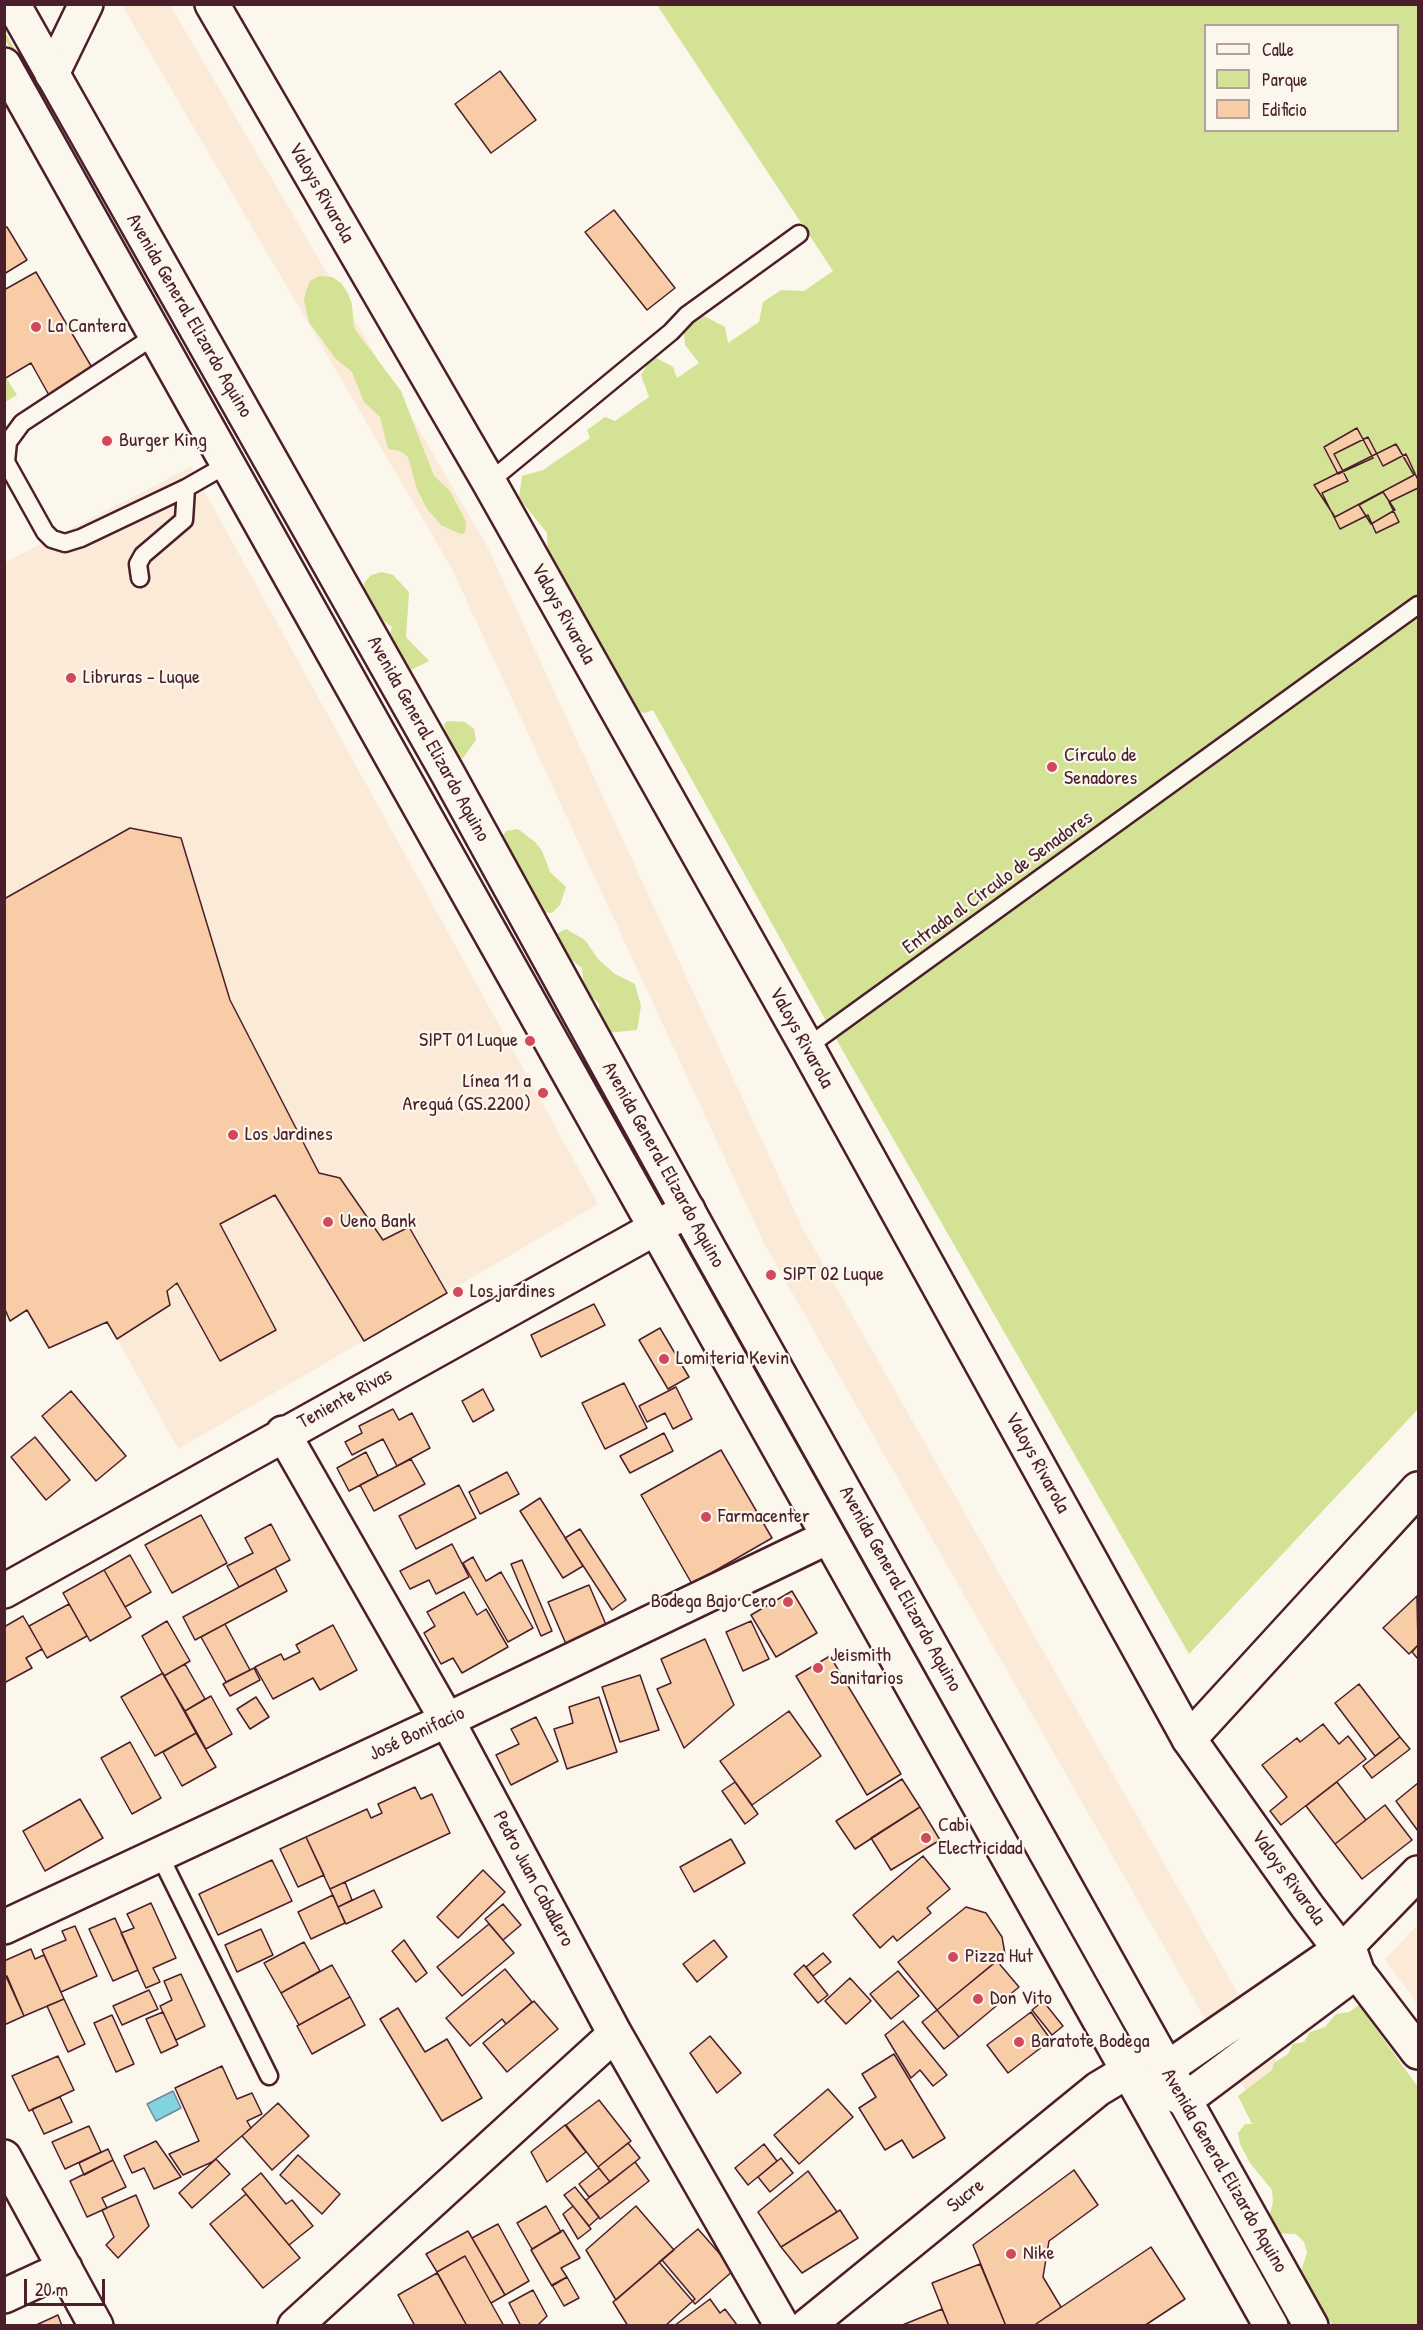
<!DOCTYPE html>
<html>
<head>
<meta charset="utf-8">
<style>
	body { margin:0 }
	#map { position:relative; width:1423px; height:2330px; overflow:hidden; background:#fbf7ec; font-family:"Patrick Hand",sans-serif }
	canvas { display:block }
	.frame { position:absolute; inset:0; border:6px solid #4a1f2b; pointer-events:none }
	.legend { position:absolute; left:1204px; top:24px; width:195px; height:108px; box-sizing:border-box; background:#fbf7ec; border:2px solid #b4a19f; margin:0; padding:8px 10px; list-style:none; font-size:18px; color:#4a1f2b }
	.legend li { display:flex; align-items:center; gap:12px; height:30px }
	.legend b { width:30px; border:2px solid #b4a19f }
	.scale { position:absolute; left:24px; top:2279px; width:81px; height:27px; box-sizing:border-box; border:3px solid #4a1f2b; border-top:0; padding-left:8px; font-size:18px; line-height:21px; white-space:nowrap; color:#4a1f2b; -webkit-text-stroke:4px #fbf7ec; paint-order:stroke }
</style>
</head>
<body>
<div id="map">
<canvas width="1423" height="2330"></canvas>
<div class="frame"></div>
<ul class="legend">
<li><b style="height:8px;background:#fbf7ec"></b>Calle</li>
<li><b style="height:16px;background:#d4e295"></b>Parque</li>
<li><b style="height:16px;background:#f8cca7"></b>Edificio</li>
</ul>
<div class="scale">20 m</div>
</div>
<script>
const ctx = document.querySelector('canvas').getContext('2d');
ctx.lineJoin = 'round';
function fill(path, color) {
  ctx.fillStyle = color;
  ctx.fill(path, 'evenodd');
}
function shape(rows) {
  const path = new Path2D();
  for (const r of rows) {
    path.moveTo(r[0], r[1]);
    for (let i = 2; i < r.length; i += 2) path.lineTo(r[i], r[i + 1]);
  }
  return path;
}
function trace(path, color, width, dash) {
  ctx.strokeStyle = color;
  ctx.lineWidth = width;
  ctx.lineCap = dash ? 'butt' : 'round';
  ctx.setLineDash(dash || []);
  ctx.stroke(path);
}
function write(font, color, halo, rows, align = 'center') {
  ctx.font = font + ' "Patrick Hand",sans-serif';
  ctx.lineWidth = 4.5;
  ctx.setLineDash([]);
  ctx.textBaseline = 'middle';
  ctx.strokeStyle = halo;
  ctx.fillStyle = color;
  for (const [text, x, y, turn = 0] of rows) {
    ctx.save();
    ctx.translate(x, y);
    ctx.rotate((+turn || 0) * Math.PI / 180);
    ctx.textAlign = isNaN(turn) ? turn : align;
    if (halo) ctx.strokeText(text, 0, 0);
    ctx.fillText(text, 0, 0);
    ctx.restore();
  }
}
fill(shape([
	[122,5,170,5,487,546,802,1227,1290,2085,1418,2325,1253,2103,765,1245,451,567],
	[191,467,598,1204,178,1449,108,1322,49,1348,27,1310,10,1321,5,1307,4,563],
	[1418,1924,1418,2005,1385,1960]
]), '#faead7');
fill(shape([
	[657,5,1418,5,1418,1409,1189,1654,844,1053,653,710,645,713,623,709,586,631,581,609,548,554,547,533,519,498,522,476,543,470,590,438,587,430,605,417,615,421,649,397,641,375,653,356,673,367,677,378,699,363,685,345,683,324,704,316,725,327,728,343,759,322,763,302,781,290,804,291,833,271],
	[1206,26,1398,26,1398,130,1206,130],
	[4,30,647,1174,645,1177,5,39],
	[320,276,332,277,341,283,348,293,352,304,354,328,401,391,434,476,450,491,466,522,465,533,460,534,441,525,427,509,417,489,408,457,400,451,388,449,380,417,364,402,352,372,335,358,309,322,304,301,306,291,310,281],
	[4,374,17,395,5,402,4,402],
	[382,572,393,575,409,592,406,637,429,661,409,671,389,638,392,627,375,614,365,595,364,583,371,575],
	[448,721,465,722,474,729,476,740,463,758,457,759,447,740,444,724],
	[518,829,535,842,542,851,550,872,566,887,560,905,552,913,541,912,522,874,500,840,506,831],
	[566,929,585,940,598,959,615,974,635,984,641,1006,637,1030,606,1033,599,1015,599,1004,584,989,582,968,565,955,559,945,556,934],
	[691,1258,694,1258,1116,2013,1115,2014],
	[1359,2005,1418,2087,1418,2325,1333,2325,1308,2295,1300,2274,1307,2253,1304,2242,1296,2234,1274,2233,1268,2223,1273,2201,1272,2190,1250,2163,1240,2144,1238,2133,1245,2124,1252,2124,1238,2096,1272,2070,1274,2063,1288,2054,1293,2044,1304,2042,1310,2032,1325,2027,1336,2014,1349,2012],
	[1190,2143,1294,2325,1289,2325,1188,2145]
]), '#d4e295');
const water = shape([
	[173,2091,181,2108,156,2121,147,2104,173,2091]
]);
fill(water, '#83d2e0');
trace(water, '#6c8a98', 1.5);
const building = shape([
	[500,71,536,120,491,153,455,104,500,71],
	[614,210,675,288,647,310,585,232,614,210],
	[7,227,27,260,4,274,4,228,7,227],
	[36,272,94,371,50,397,31,363,4,379,4,290,36,272],
	[1357,428,1373,458,1338,474,1324,447,1357,428],
	[1368,437,1383,466,1406,454,1418,480,1418,488,1389,502,1399,522,1376,533,1368,515,1340,529,1322,493,1348,481,1334,454,1368,437],
	[1396,444,1414,475,1335,517,1314,485,1396,444],
	[1383,492,1395,510,1371,524,1359,505,1383,492],
	[130,828,181,838,230,1000,319,1173,340,1178,383,1240,409,1227,447,1293,364,1341,275,1195,220,1224,276,1330,220,1361,177,1283,167,1291,170,1305,117,1339,107,1322,49,1348,27,1310,10,1321,4,1307,4,899,130,828],
	[594,1304,605,1325,541,1357,531,1335,594,1304],
	[660,1328,689,1377,668,1389,639,1340,660,1328],
	[624,1383,647,1428,605,1449,582,1403,624,1383],
	[676,1387,692,1419,673,1429,665,1413,647,1422,639,1406,676,1387],
	[483,1389,494,1410,473,1422,462,1401,483,1389],
	[71,1391,126,1456,96,1481,42,1416,71,1391],
	[393,1409,399,1420,412,1413,430,1448,397,1466,383,1439,352,1455,345,1442,362,1433,359,1426,393,1409],
	[664,1433,673,1451,630,1473,620,1456,664,1433],
	[35,1437,70,1480,46,1500,11,1457,35,1437],
	[721,1450,772,1538,692,1584,641,1495,721,1450],
	[366,1452,378,1476,349,1491,337,1468,366,1452],
	[411,1459,425,1484,374,1511,360,1485,411,1459],
	[507,1472,519,1494,480,1514,469,1492,507,1472],
	[459,1485,476,1518,416,1549,399,1516,459,1485],
	[540,1498,583,1566,563,1578,520,1511,540,1498],
	[201,1515,227,1563,172,1593,145,1545,201,1515],
	[271,1524,290,1560,239,1587,227,1566,253,1553,245,1538,271,1524],
	[580,1529,626,1600,612,1610,565,1538,580,1529],
	[452,1544,469,1577,436,1594,429,1580,410,1589,400,1571,452,1544],
	[130,1555,151,1592,125,1607,104,1570,130,1555],
	[473,1557,486,1581,501,1572,533,1628,508,1642,463,1563,473,1557],
	[522,1560,552,1631,541,1636,511,1564,522,1560],
	[275,1568,287,1591,195,1640,183,1617,275,1568],
	[104,1570,131,1617,90,1641,63,1593,104,1570],
	[589,1585,607,1627,566,1644,548,1602,589,1585],
	[792,1591,817,1633,776,1657,751,1615,792,1591],
	[464,1592,477,1615,486,1609,508,1647,462,1673,453,1658,441,1664,424,1633,435,1626,427,1612,464,1592],
	[1417,1596,1418,1645,1409,1654,1383,1628,1417,1596],
	[69,1604,87,1636,47,1658,29,1626,69,1604],
	[23,1616,42,1649,26,1658,32,1668,4,1683,4,1627,23,1616],
	[167,1621,190,1661,164,1676,142,1636,167,1621],
	[751,1621,769,1659,743,1671,726,1632,751,1621],
	[225,1624,250,1670,226,1682,201,1637,225,1624],
	[333,1625,357,1670,320,1690,313,1678,273,1699,255,1667,281,1654,284,1660,300,1652,296,1645,333,1625],
	[705,1639,734,1705,684,1748,657,1689,671,1683,661,1659,705,1639],
	[1418,1645,1418,1659,1412,1652,1418,1645],
	[830,1656,901,1774,867,1795,796,1676,830,1656],
	[185,1664,205,1699,185,1711,164,1676,185,1664],
	[254,1668,260,1680,230,1696,223,1684,254,1668],
	[163,1673,196,1733,155,1756,121,1697,163,1673],
	[640,1675,659,1730,620,1742,602,1687,640,1675],
	[1359,1684,1400,1737,1375,1756,1335,1703,1359,1684],
	[211,1696,232,1734,206,1749,185,1711,211,1696],
	[256,1697,269,1717,250,1729,237,1709,256,1697],
	[599,1697,617,1752,567,1769,554,1729,573,1723,569,1707,599,1697],
	[789,1711,821,1756,752,1805,720,1761,789,1711],
	[536,1717,558,1761,511,1785,496,1755,519,1744,511,1729,536,1717],
	[1323,1724,1339,1744,1348,1736,1366,1759,1281,1825,1270,1811,1287,1797,1262,1765,1297,1738,1300,1742,1323,1724],
	[196,1733,216,1767,182,1786,163,1752,196,1733],
	[1400,1737,1410,1749,1372,1778,1363,1766,1400,1737],
	[130,1742,161,1798,132,1814,101,1758,130,1742],
	[902,1779,920,1807,855,1849,836,1821,902,1779],
	[735,1782,758,1814,745,1824,722,1791,735,1782],
	[1337,1782,1366,1820,1335,1844,1306,1806,1337,1782],
	[1418,1783,1418,1831,1396,1801,1418,1783],
	[415,1787,421,1799,432,1794,450,1833,330,1889,306,1837,367,1809,371,1818,382,1813,378,1804,415,1787],
	[80,1799,103,1838,45,1871,23,1831,80,1799],
	[1385,1805,1412,1840,1362,1879,1335,1844,1385,1805],
	[920,1807,940,1840,891,1870,871,1838,920,1807],
	[306,1837,324,1875,298,1887,280,1849,306,1837],
	[731,1839,745,1863,694,1892,680,1867,731,1839],
	[923,1856,950,1889,927,1908,931,1913,897,1941,893,1936,880,1948,853,1915,923,1856],
	[272,1860,292,1901,218,1935,199,1894,272,1860],
	[483,1870,505,1892,458,1938,437,1917,483,1870],
	[345,1882,352,1900,338,1907,330,1889,345,1882],
	[374,1890,382,1907,346,1924,338,1907,374,1890],
	[333,1895,345,1923,311,1939,298,1912,333,1895],
	[151,1903,176,1958,153,1968,160,1982,146,1988,121,1933,134,1928,127,1914,151,1903],
	[503,1904,521,1925,503,1940,485,1919,503,1904],
	[966,1907,986,1913,1002,1937,1005,1954,937,2010,898,1962,966,1907],
	[115,1918,138,1970,113,1981,89,1929,115,1918],
	[489,1924,514,1953,462,1996,437,1967,489,1924],
	[75,1926,97,1976,61,1992,42,1950,66,1940,62,1931,75,1926],
	[261,1929,273,1955,237,1972,225,1945,261,1929],
	[404,1940,427,1973,416,1982,392,1951,404,1940],
	[714,1940,727,1957,697,1982,683,1964,714,1940],
	[304,1942,320,1971,281,1993,264,1963,304,1942],
	[31,1949,35,1959,44,1955,64,1999,24,2016,4,1972,4,1961,31,1949],
	[823,1953,831,1962,813,1976,806,1967,823,1953],
	[997,1961,1019,1987,959,2037,937,2010,997,1961],
	[332,1965,350,1997,299,2025,281,1993,332,1965],
	[804,1965,828,1995,818,2003,794,1974,804,1965],
	[505,1969,532,2002,506,2024,502,2019,470,2046,446,2018,505,1969],
	[898,1971,919,1996,891,2019,870,1994,898,1971],
	[181,1974,205,2026,176,2040,160,2006,172,2000,164,1981,181,1974],
	[7,1976,24,2016,4,2025,4,1977,7,1976],
	[850,1978,871,2001,846,2024,825,2001,850,1978],
	[149,1990,158,2009,122,2025,113,2006,149,1990],
	[350,1997,365,2025,312,2054,297,2026,350,1997],
	[64,1999,85,2044,68,2052,47,2006,64,1999],
	[534,2001,558,2029,507,2072,483,2043,534,2001],
	[1043,2001,1063,2026,1052,2035,1032,2010,1043,2001],
	[398,2008,425,2052,447,2039,482,2098,442,2121,380,2019,398,2008],
	[937,2010,959,2037,944,2049,922,2022,937,2010],
	[163,2012,178,2045,161,2053,146,2019,163,2012],
	[1031,2012,1051,2040,1008,2073,987,2045,1031,2012],
	[112,2015,134,2064,116,2072,94,2023,112,2015],
	[903,2021,947,2075,933,2086,920,2070,911,2078,885,2035,903,2021],
	[710,2036,741,2073,717,2093,690,2053,710,2036],
	[894,2054,945,2138,913,2158,902,2140,885,2150,859,2108,876,2097,862,2074,894,2054],
	[58,2056,74,2090,29,2111,12,2076,58,2056],
	[222,2066,237,2099,252,2093,262,2114,247,2121,251,2128,212,2162,183,2175,169,2154,199,2141,175,2088,222,2066],
	[828,2089,853,2117,799,2164,774,2135,828,2089],
	[60,2097,72,2122,44,2134,32,2109,60,2097],
	[599,2100,631,2141,598,2167,566,2125,599,2100],
	[278,2103,309,2136,272,2170,242,2136,278,2103],
	[565,2125,586,2152,547,2182,531,2152,565,2125],
	[89,2126,101,2152,65,2169,52,2142,89,2126],
	[156,2141,181,2177,154,2189,144,2168,132,2173,124,2156,156,2141],
	[628,2143,640,2158,610,2182,598,2167,628,2143],
	[764,2144,777,2161,748,2185,735,2168,764,2144],
	[108,2149,113,2160,84,2175,79,2163,108,2149],
	[298,2155,340,2194,322,2214,280,2175,298,2155],
	[781,2158,793,2173,770,2192,758,2177,781,2158],
	[216,2159,230,2174,192,2208,179,2193,216,2159],
	[113,2160,126,2187,102,2198,107,2208,87,2217,70,2181,113,2160],
	[635,2162,649,2181,600,2219,586,2200,635,2162],
	[599,2168,610,2182,589,2197,579,2184,599,2168],
	[1074,2170,1098,2205,1049,2241,1043,2277,1061,2307,1033,2326,1006,2326,973,2245,1074,2170],
	[808,2171,837,2212,781,2247,758,2212,808,2171],
	[261,2173,286,2204,292,2200,313,2226,289,2245,242,2189,261,2173],
	[575,2187,599,2217,589,2226,564,2195,575,2187],
	[246,2194,300,2258,263,2288,210,2224,246,2194],
	[136,2195,149,2226,118,2258,106,2245,114,2237,102,2210,136,2195],
	[546,2206,561,2232,532,2249,517,2223,546,2206],
	[573,2206,591,2229,578,2239,563,2214,573,2206],
	[636,2206,674,2250,616,2300,586,2250,636,2206],
	[840,2210,858,2238,802,2273,781,2247,840,2210],
	[498,2224,529,2281,505,2295,472,2238,498,2224],
	[698,2229,734,2270,695,2304,659,2262,698,2229],
	[563,2230,580,2258,561,2268,567,2277,552,2286,531,2250,563,2230],
	[468,2231,505,2295,491,2303,465,2256,437,2272,426,2254,468,2231],
	[1151,2247,1185,2299,1144,2326,1033,2326,1151,2247],
	[465,2256,491,2303,504,2326,467,2326,437,2272,465,2256],
	[662,2260,695,2299,665,2326,628,2326,613,2302,662,2260],
	[980,2264,1006,2326,949,2326,932,2283,980,2264],
	[437,2273,467,2326,415,2326,398,2295,437,2273],
	[567,2277,579,2298,564,2306,552,2285,567,2277],
	[533,2290,547,2316,537,2326,521,2326,509,2303,533,2290],
	[710,2299,720,2313,725,2309,737,2325,674,2326,710,2299],
	[942,2309,949,2326,900,2326,942,2309],
	[58,2315,62,2326,34,2326,58,2315]
]);
fill(building, '#f8cca7');
trace(building, '#4a1f2b', 1.5);
const service = shape([
	[156,335,22,423,8,442,6,462,45,532,52,539,65,543,81,538,186,488,228,464],
	[489,482,671,332,687,315,799,234],
	[140,578,138,564,143,555,184,520,186,488],
	[807,1047,1418,605],
	[160,1856,269,2076]
]);
const minor = shape([
	[52,74,86,4],
	[283,1433,447,1720,615,2034,782,2326],
	[4,1591,688,1210],
	[1189,1739,1418,1489],
	[4,1927,447,1720,828,1537],
	[4,2157,96,2326],
	[4,2296,65,2268],
	[295,2326,615,2034],
	[807,2326,1098,2089,1128,2071]
]);
const tertiary = shape([
	[212,4,489,482,807,1047,1189,1739,1307,1906,1418,2052],
	[1128,2071,1166,2069,1352,1941,1418,1873],
	[1161,2088,1185,2100,1357,1971,1350,1951]
]);
const primary = shape([
	[13,4,448,774,710,1251,1311,2326],
	[4,65,1271,2326]
]);
trace(service, '#4a1f2b', 21);
trace(minor, '#4a1f2b', 38);
trace(tertiary, '#4a1f2b', 38);
trace(primary, '#4a1f2b', 38);
trace(service, '#fbf7ec', 16);
trace(minor, '#fbf7ec', 33);
trace(tertiary, '#fbf7ec', 33);
trace(primary, '#fbf7ec', 33);
for (const [x, y, r, color] of [
	[36,327,6,"#d1495b"],
	[107,441,6,"#d1495b"],
	[71,678,6,"#d1495b"],
	[1052,767,6,"#d1495b"],
	[530,1041,6,"#d1495b"],
	[543,1093,6,"#d1495b"],
	[233,1135,6,"#d1495b"],
	[328,1222,6,"#d1495b"],
	[771,1275,6,"#d1495b"],
	[458,1292,6,"#d1495b"],
	[664,1359,6,"#d1495b"],
	[706,1517,6,"#d1495b"],
	[788,1602,6,"#d1495b"],
	[818,1668,6,"#d1495b"],
	[926,1838,6,"#d1495b"],
	[953,1957,6,"#d1495b"],
	[978,1999,6,"#d1495b"],
	[1019,2042,6,"#d1495b"],
	[1011,2254,6,"#d1495b"]
]) {
  const dot = new Path2D();
  dot.arc(x, y, r, 0, 2 * Math.PI);
  ctx.fillStyle = color;
  ctx.fill(dot);
  trace(dot, '#fbf7ec', 2);
}
write('20px', '#4a1f2b', '#fbf7ec', [
	["Valoys Rivarola",321,193,60],
	["Avenida General Elizardo Aquino",189,316,60],
	["Valoys Rivarola",563,614,61],
	["Avenida General Elizardo Aquino",428,739,61],
	["Entrada al Círculo de Senadores",998,883,-36],
	["Valoys Rivarola",801,1038,61],
	["Avenida General Elizardo Aquino",663,1165,61],
	["Teniente Rivas",345,1399,-29],
	["Valoys Rivarola",1037,1463,61],
	["Avenida General Elizardo Aquino",900,1589,61],
	["José Bonifacio",417,1734,-25],
	["Valoys Rivarola",1288,1878,54],
	["Pedro Juan Caballero",533,1879,62],
	["Avenida General Elizardo Aquino",1224,2171,60],
	["Sucre",966,2196,-39]
]);
write('20px', '#4a1f2b', '#fbf7ec', [
	["La Cantera",48,327],
	["Burger King",119,441],
	["Libruras - Luque",83,678],
	["Círculo de",1064,756],
	["Senadores",1064,779],
	["SIPT 01 Luque",518,1041,"right"],
	["Línea 11 a",531,1082,"right"],
	["Areguá (GS.2200)",531,1105,"right"],
	["Los Jardines",245,1135],
	["Ueno Bank",340,1222],
	["SIPT 02 Luque",783,1275],
	["Los jardines",470,1292],
	["Lomiteria Kevin",676,1359],
	["Farmacenter",718,1517],
	["Bodega Bajo Cero",776,1602,"right"],
	["Jeismith",830,1656],
	["Sanitarios",830,1679],
	["Cabi",938,1826],
	["Electricidad",938,1849],
	["Pizza Hut",965,1957],
	["Don Vito",990,1999],
	["Baratote Bodega",1031,2042],
	["Nike",1023,2254]
], 'left');
</script>
</body>
</html>
